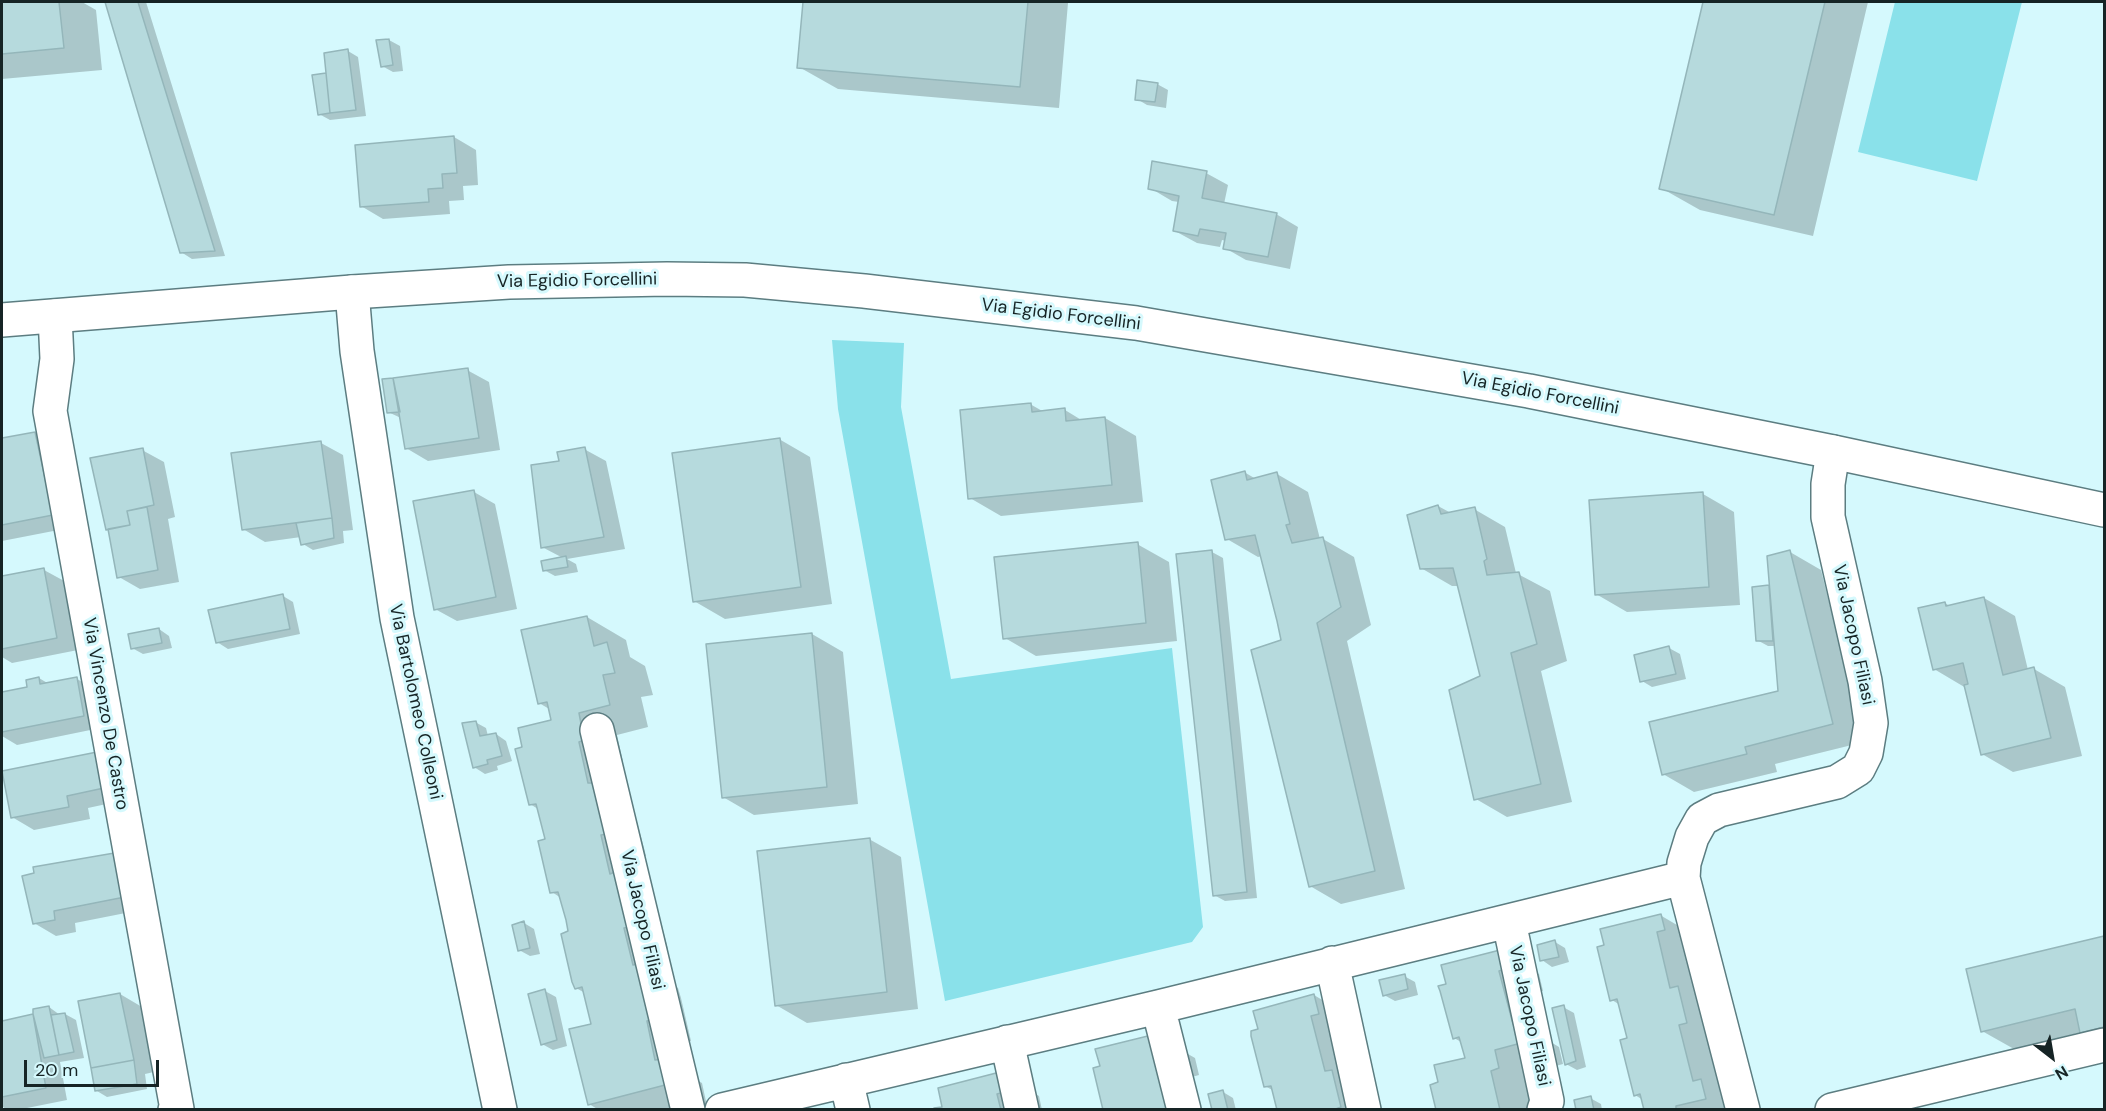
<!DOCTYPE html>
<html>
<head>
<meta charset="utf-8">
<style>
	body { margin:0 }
	#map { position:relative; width:2106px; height:1111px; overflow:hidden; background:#d5f9fd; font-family:"DM Sans",sans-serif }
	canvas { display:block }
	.frame { position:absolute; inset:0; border:3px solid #162425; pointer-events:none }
	.north { position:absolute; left:2022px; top:1027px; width:60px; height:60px; -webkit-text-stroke:4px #d5f9fd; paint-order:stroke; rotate:149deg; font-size:16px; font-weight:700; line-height:24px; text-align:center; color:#162425 }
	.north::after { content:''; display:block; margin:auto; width:21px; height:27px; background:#162425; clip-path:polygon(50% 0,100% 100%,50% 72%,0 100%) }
	.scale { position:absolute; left:24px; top:1060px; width:135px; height:27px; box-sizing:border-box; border:3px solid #162425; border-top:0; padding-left:8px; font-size:18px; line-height:21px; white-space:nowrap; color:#162425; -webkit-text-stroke:4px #d5f9fd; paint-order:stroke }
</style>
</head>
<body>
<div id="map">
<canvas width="2106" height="1111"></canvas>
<div class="frame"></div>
<div class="north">N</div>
<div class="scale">20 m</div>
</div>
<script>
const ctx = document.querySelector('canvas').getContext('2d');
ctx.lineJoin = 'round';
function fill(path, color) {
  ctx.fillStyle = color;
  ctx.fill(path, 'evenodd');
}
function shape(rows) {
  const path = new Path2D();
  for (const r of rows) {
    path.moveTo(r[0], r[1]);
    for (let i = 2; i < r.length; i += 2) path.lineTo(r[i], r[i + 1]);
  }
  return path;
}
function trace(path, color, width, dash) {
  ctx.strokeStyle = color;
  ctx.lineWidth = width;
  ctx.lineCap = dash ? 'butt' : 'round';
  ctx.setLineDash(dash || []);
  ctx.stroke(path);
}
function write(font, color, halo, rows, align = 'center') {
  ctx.font = font + ' "DM Sans",sans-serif';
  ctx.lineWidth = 6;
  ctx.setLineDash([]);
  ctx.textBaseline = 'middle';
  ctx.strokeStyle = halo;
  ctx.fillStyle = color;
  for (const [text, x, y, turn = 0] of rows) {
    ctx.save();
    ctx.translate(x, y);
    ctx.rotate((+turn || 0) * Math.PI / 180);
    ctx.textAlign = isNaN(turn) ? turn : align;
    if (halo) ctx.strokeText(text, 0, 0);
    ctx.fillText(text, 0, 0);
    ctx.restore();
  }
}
fill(shape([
	[1895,2,2022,2,1977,181,1858,152],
	[832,340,904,343,901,407,951,679,1172,648,1203,927,1192,942,945,1001,838,409]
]), '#8ae1ea');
fill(shape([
	[2,2,82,2,96,10,102,70,2,79],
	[107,2,146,2,225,256,192,259,181,252],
	[804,2,1065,2,1068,3,1059,108,838,89,799,67],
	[1705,2,1868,2,1813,236,1700,210,1661,188],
	[389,40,400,46,403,71,393,72,382,66],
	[348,51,358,57,366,116,330,120,319,114,328,74],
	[1157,84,1168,90,1166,108,1147,105,1137,99],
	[454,137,476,150,478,185,463,186,464,200,449,201,450,214,383,219,361,206],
	[1206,173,1228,185,1224,204,1276,214,1298,227,1290,269,1246,260,1225,248,1226,241,1222,240,1220,247,1197,243,1175,231,1179,202,1172,201,1150,188],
	[467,370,489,382,500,450,428,461,406,448,401,418,388,412],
	[1030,404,1044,412,1065,410,1083,421,1105,418,1136,436,1143,502,1001,516,970,498],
	[35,434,57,446,74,527,2,541,2,440],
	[779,439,810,457,832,604,725,619,694,601],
	[321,443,343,455,353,530,343,531,344,543,313,550,303,544,301,537,265,542,243,529],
	[584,449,606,461,625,549,567,559,576,564,578,572,555,576,544,570,563,558,542,547,560,462],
	[142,450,164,462,175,517,168,519,179,582,140,589,119,577,110,531],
	[1244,472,1256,479,1277,474,1308,492,1320,539,1323,539,1354,557,1371,625,1347,641,1405,889,1341,904,1310,886,1282,641,1262,556,1258,557,1227,539],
	[474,492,495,504,517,609,457,621,435,609],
	[1703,494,1734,512,1740,605,1627,612,1596,594],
	[1438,506,1451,513,1474,509,1505,527,1516,573,1550,591,1567,661,1541,671,1572,802,1507,817,1476,799,1481,676,1459,586,1452,586,1421,568],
	[1137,544,1169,562,1177,641,1036,656,1005,638],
	[1212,552,1223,558,1257,898,1225,901,1214,895],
	[1790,552,1821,570,1864,742,1775,764,1777,772,1694,792,1663,774,1780,692,1776,646,1768,646,1757,640,1754,588,1771,587],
	[44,570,66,582,78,650,12,663,2,657,2,578],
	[283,596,293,602,300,634,228,649,217,642],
	[1984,598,2015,616,2028,670,2034,669,2065,687,2082,756,2013,772,1982,754,1966,688,1934,669,1945,603,1951,607],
	[587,617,626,640,630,657,645,666,653,695,641,697,648,727,617,735,623,762,617,764,625,802,633,807,644,848,646,856,639,857,648,893,654,896,668,949,662,950,670,983,678,988,681,998,691,1041,685,1043,692,1077,702,1083,707,1106,693,1110,599,1110,589,1104,592,1025,585,993,576,988,570,932,561,898,552,892,547,840,538,809,530,804,524,748,553,721,551,710,539,703],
	[159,629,169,636,172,648,143,654,132,648],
	[812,634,843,652,858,804,754,815,723,797],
	[1669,648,1680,654,1686,679,1652,687,1642,681],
	[39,678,49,684,77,679,98,691,105,727,17,745,2,736,2,693,29,688,28,681],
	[475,722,486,728,488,736,496,734,506,741,512,761,497,766,498,770,485,774,474,767],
	[97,754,125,800,88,808,90,819,34,830,12,817],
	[869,839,901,857,918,1009,807,1023,776,1005],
	[148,865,156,907,75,923,76,932,56,936,34,923,24,877],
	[1660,915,1699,938,1741,1110,1646,1110,1643,1100,1635,1095,1628,1039,1620,1005,1612,1000,1606,946],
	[524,923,534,929,540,954,530,956,519,950],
	[2104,937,2104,1045,2082,1032,2014,1049,1982,1031,1968,970],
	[1555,942,1565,948,1569,962,1552,967,1542,960],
	[1500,951,1539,974,1543,991,1537,993,1549,1041,1559,1047,1563,1064,1533,1072,1533,1110,1437,1110,1440,1083,1467,1059,1463,1043,1454,1038,1448,985],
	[1404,976,1415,982,1418,995,1395,1001,1384,995],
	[545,991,556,997,567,1046,553,1050,542,1044],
	[120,994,142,1007,154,1072,145,1074,147,1089,107,1097,97,1091],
	[1314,995,1352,1018,1375,1110,1279,1110,1274,1091,1265,1086],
	[49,1007,60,1015,65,1014,76,1020,84,1058,60,1062,67,1100,17,1110,7,1110,2,1106,2,1022,35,1016],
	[1563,1007,1574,1013,1586,1067,1577,1070,1566,1064],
	[1156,1036,1195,1058,1199,1075,1192,1077],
	[1000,1074,1039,1096,1042,1110,936,1109,944,1108],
	[1223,1092,1233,1098,1236,1110,1214,1110],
	[1590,1098,1601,1104,1602,1110,1578,1110]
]), '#0003');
const building = shape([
	[2,2,59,2,64,48,2,54,2,2],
	[105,2,138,2,215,251,180,253,105,2],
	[803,2,1028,2,1020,87,797,68,803,2],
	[1703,2,1825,2,1774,215,1659,189,1703,2],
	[389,39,393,65,381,67,376,40,389,39],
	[348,49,356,110,330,113,324,53,348,49],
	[326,73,330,113,318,115,312,75,326,73],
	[1137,80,1158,83,1155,102,1135,100,1137,80],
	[454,136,457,173,442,174,443,188,428,189,429,202,360,207,355,145,454,136],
	[1152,161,1207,171,1202,198,1277,213,1268,257,1223,249,1226,233,1200,229,1198,236,1173,231,1179,196,1148,189,1152,161],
	[468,368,479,438,405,449,393,378,468,368],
	[393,378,400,412,387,413,382,379,393,378],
	[1031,403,1032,412,1065,408,1066,421,1105,417,1112,485,968,499,960,410,1031,403],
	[35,432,53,515,2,525,2,438,35,432],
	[780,438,801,587,693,602,672,453,780,438],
	[321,441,332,518,242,530,231,453,321,441],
	[585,447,604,537,541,548,531,465,559,461,557,452,585,447],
	[143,448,154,505,127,511,130,525,106,530,90,458,143,448],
	[1245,471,1247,480,1277,472,1290,524,1286,525,1292,543,1323,537,1341,607,1317,623,1375,871,1309,887,1251,650,1281,640,1277,621,1255,535,1225,540,1211,480,1245,471],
	[474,490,496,597,434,610,413,501,474,490],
	[1703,492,1709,587,1595,595,1589,500,1703,492],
	[1438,505,1441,514,1475,507,1487,559,1484,561,1487,575,1519,572,1537,644,1511,653,1541,784,1474,800,1449,690,1480,676,1453,568,1420,569,1407,515,1438,505],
	[147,507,158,570,117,578,108,529,130,525,127,511,147,507],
	[332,518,334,538,301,545,296,523,332,518],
	[1138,542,1146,623,1003,639,994,557,1138,542],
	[1212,550,1247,892,1213,896,1176,554,1212,550],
	[1790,550,1833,724,1745,747,1747,754,1662,775,1649,722,1778,691,1767,556,1790,550],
	[566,556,568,567,543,571,541,561,566,556],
	[44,568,57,638,2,649,2,576,44,568],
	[1769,585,1773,641,1756,641,1752,587,1769,585],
	[283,594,290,629,216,643,208,610,283,594],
	[1984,597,2003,675,2034,667,2051,738,1981,755,1964,685,1968,684,1963,663,1933,670,1918,608,1945,602,1946,606,1984,597],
	[587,616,594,646,607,642,615,673,603,675,610,705,579,713,584,740,579,742,588,783,595,783,607,834,601,835,610,874,615,872,630,927,624,928,633,965,640,964,652,1019,647,1021,655,1060,663,1059,669,1084,588,1105,569,1029,591,1024,582,987,575,989,572,982,561,934,568,931,566,920,558,892,550,893,538,841,545,839,536,804,529,805,515,749,522,747,518,728,551,720,547,702,538,704,521,630,587,616],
	[159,628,162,643,131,649,128,634,159,628],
	[812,633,827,787,722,798,706,644,812,633],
	[1669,646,1676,674,1640,682,1634,655,1669,646],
	[39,677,40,684,77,677,84,716,2,732,2,692,27,687,26,680,39,677],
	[476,721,480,736,496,733,502,756,487,760,488,764,473,768,462,723,476,721],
	[97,752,104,788,67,796,69,807,11,818,2,771,97,752],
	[870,838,887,992,775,1006,757,851,870,838],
	[126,851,135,895,54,911,55,920,33,924,22,876,34,873,33,867,126,851],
	[1661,914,1665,930,1657,932,1670,988,1678,986,1687,1023,1679,1025,1693,1081,1701,1079,1706,1099,1676,1106,1676,1110,1644,1110,1640,1094,1634,1096,1620,1040,1627,1038,1617,999,1610,1001,1597,947,1604,945,1600,929,1661,914],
	[524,921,530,948,518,951,512,925,524,921],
	[2104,936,2104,1027,2080,1033,2075,1009,1981,1032,1966,969,2104,936],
	[1555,940,1559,957,1540,961,1537,945,1555,940],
	[1500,950,1505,969,1499,971,1513,1024,1520,1023,1525,1042,1495,1050,1499,1068,1491,1071,1500,1110,1436,1110,1430,1085,1438,1082,1434,1065,1465,1058,1459,1037,1453,1039,1440,991,1438,986,1446,984,1441,965,1500,950],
	[1405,974,1408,989,1383,996,1379,980,1405,974],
	[545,989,557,1040,541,1045,528,994,545,989],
	[120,993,134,1060,91,1068,78,1001,120,993],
	[1314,994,1319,1014,1311,1016,1325,1071,1332,1070,1341,1107,1333,1110,1277,1110,1271,1086,1264,1087,1251,1036,1251,1031,1258,1029,1253,1011,1314,994],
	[1564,1005,1576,1061,1565,1065,1552,1008,1564,1005],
	[49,1006,59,1055,44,1058,33,1014,33,1009,49,1006],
	[65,1013,74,1052,59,1055,51,1015,65,1013],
	[33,1014,46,1088,2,1097,2,1021,33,1014],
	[1156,1034,1167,1110,1103,1110,1093,1068,1100,1066,1095,1049,1156,1034],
	[134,1060,137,1084,95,1091,91,1068,134,1060],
	[1000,1072,1005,1092,997,1094,1001,1110,935,1110,934,1108,942,1107,938,1088,1000,1072],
	[1223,1090,1228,1110,1212,1110,1208,1094,1223,1090],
	[1591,1096,1594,1110,1576,1110,1574,1100,1591,1096]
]);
fill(building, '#b6dadd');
trace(building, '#94b6ba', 1.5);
const minor = shape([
	[352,292,357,351,397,618,500,1110],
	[55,316,57,359,50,411,177,1109,175,1110],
	[597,730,688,1110],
	[1509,922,1547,1101,1544,1110],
	[1332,963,1364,1110],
	[1158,1007,1184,1110],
	[1007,1042,1022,1110],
	[846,1080,853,1110],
	[722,1110,1158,1007,1683,878],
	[1743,1110,1683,878,1684,863,1692,837,1702,819,1719,810,1837,782,1858,769,1866,753,1871,723,1865,681,1828,517,1828,484,1833,452],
	[1832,1110,2104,1045]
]);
const tertiary = shape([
	[2,320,352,292,509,282,667,279,745,280,864,291,1136,323,1529,391,1833,452,2104,510]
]);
trace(minor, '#5c7d81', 36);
trace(tertiary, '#5c7d81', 36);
trace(minor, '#fff', 33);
trace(tertiary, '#fff', 33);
write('18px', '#162425', '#d5f9fd', [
	["Via Egidio Forcellini",577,281,-1],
	["Via Egidio Forcellini",1061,315,7],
	["Via Egidio Forcellini",1540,394,11],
	["Via Jacopo Filiasi",1853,635,78],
	["Via Bartolomeo Colleoni",415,702,78],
	["Via Vincenzo De Castro",105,714,80],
	["Via Jacopo Filiasi",642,920,77],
	["Via Jacopo Filiasi",1529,1016,78]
]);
</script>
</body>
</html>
